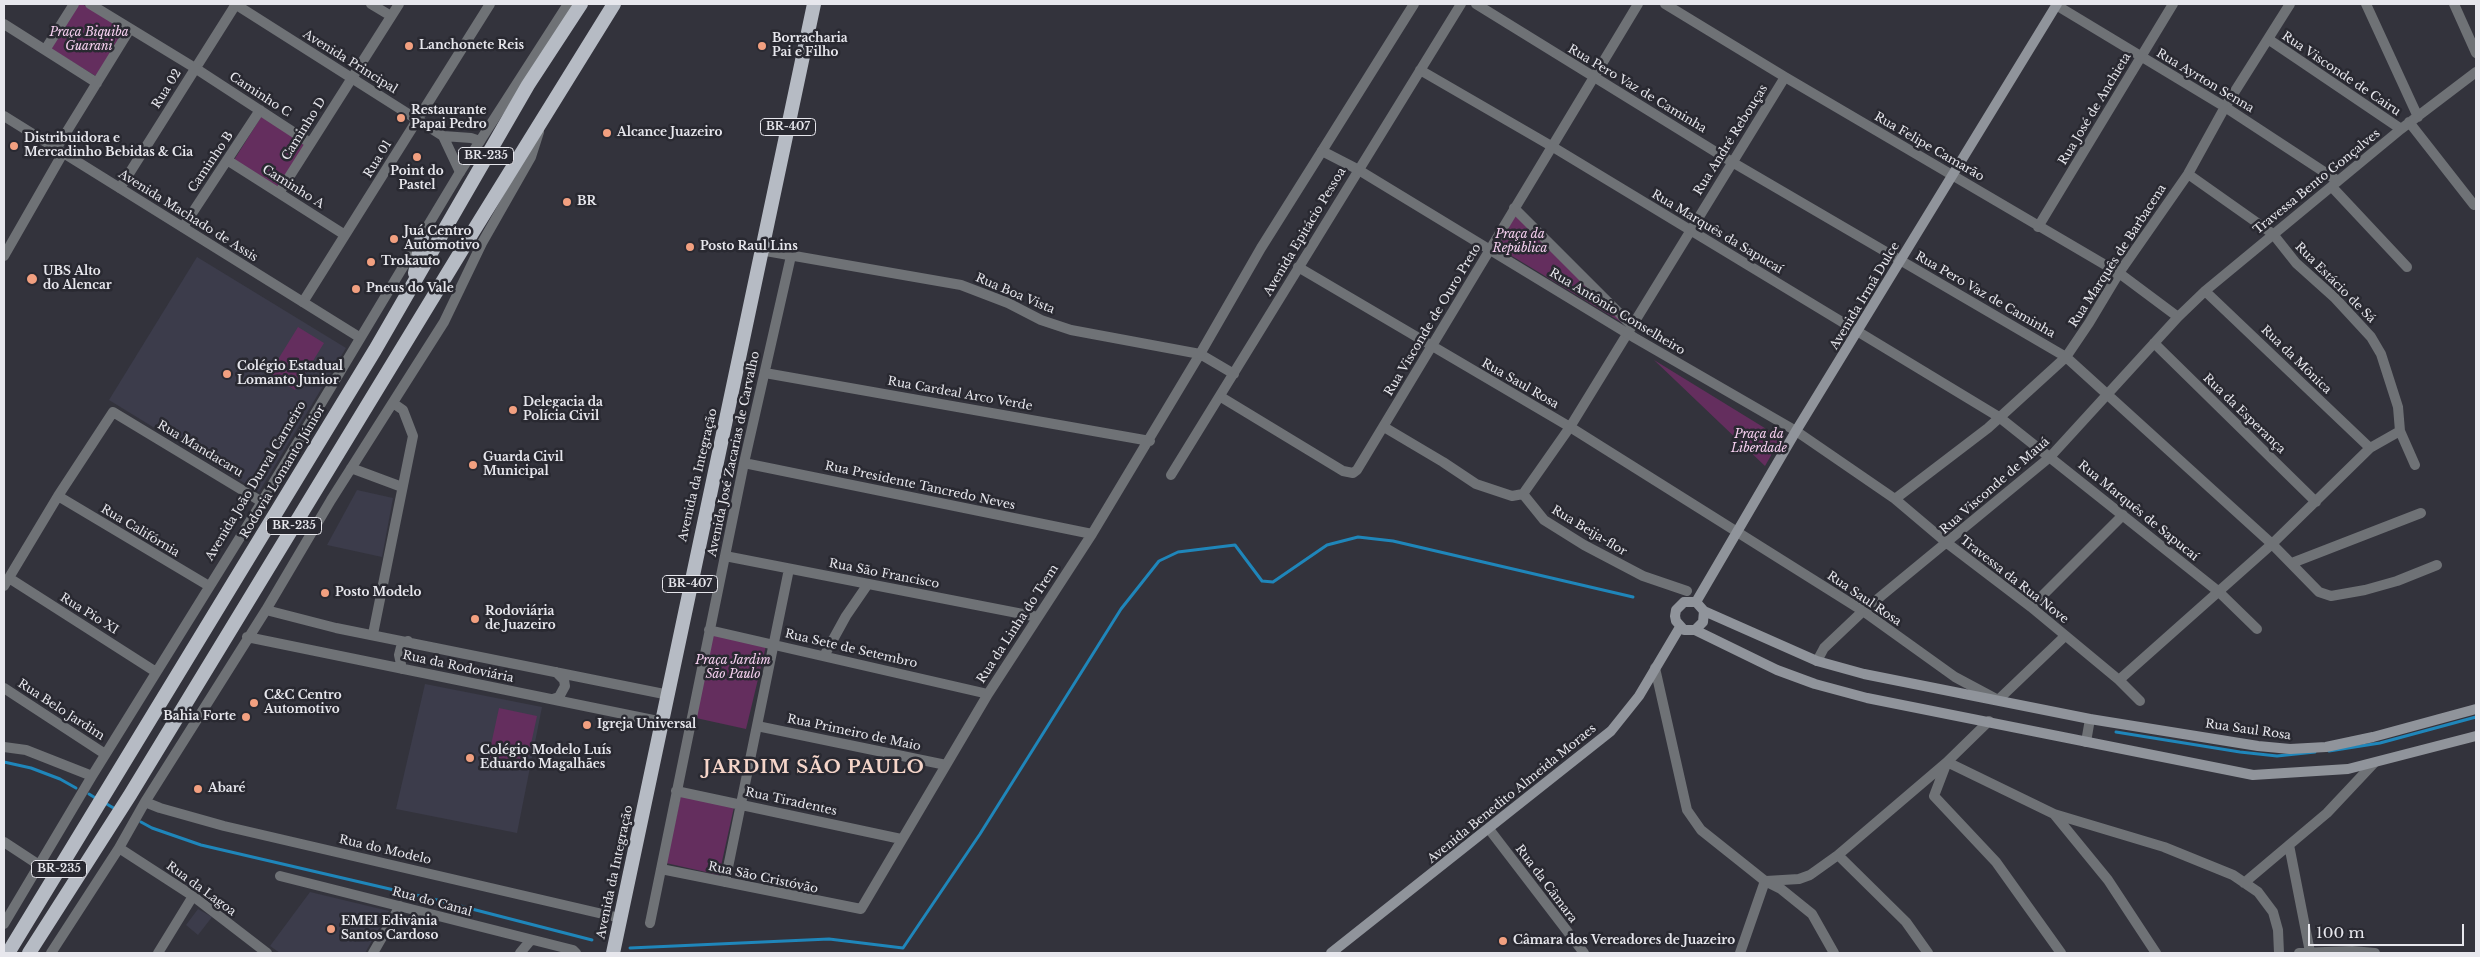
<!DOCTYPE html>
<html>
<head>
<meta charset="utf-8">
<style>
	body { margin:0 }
	#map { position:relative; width:2480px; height:957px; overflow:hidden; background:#33333c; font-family:"Libre Baskerville",serif }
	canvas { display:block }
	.frame { position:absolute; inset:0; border:5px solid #e7e7ed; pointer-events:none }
	.scale { position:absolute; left:2308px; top:924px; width:156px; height:22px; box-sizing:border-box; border:2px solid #e7e7ed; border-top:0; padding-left:6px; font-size:15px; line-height:18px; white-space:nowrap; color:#e7e7ed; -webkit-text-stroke:4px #292931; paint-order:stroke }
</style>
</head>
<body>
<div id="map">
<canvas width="2480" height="957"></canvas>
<div class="frame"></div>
<div class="scale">100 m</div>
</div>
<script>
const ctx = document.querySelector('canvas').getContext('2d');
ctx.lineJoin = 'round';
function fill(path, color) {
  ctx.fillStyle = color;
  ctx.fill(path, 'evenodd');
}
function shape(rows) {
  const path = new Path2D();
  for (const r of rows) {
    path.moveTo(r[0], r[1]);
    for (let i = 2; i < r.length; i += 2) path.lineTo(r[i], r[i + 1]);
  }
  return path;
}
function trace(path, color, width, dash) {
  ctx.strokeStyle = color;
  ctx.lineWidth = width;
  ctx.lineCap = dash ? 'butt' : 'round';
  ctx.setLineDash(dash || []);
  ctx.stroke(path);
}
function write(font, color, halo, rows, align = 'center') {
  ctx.font = font + ' "Libre Baskerville",serif';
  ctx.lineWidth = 5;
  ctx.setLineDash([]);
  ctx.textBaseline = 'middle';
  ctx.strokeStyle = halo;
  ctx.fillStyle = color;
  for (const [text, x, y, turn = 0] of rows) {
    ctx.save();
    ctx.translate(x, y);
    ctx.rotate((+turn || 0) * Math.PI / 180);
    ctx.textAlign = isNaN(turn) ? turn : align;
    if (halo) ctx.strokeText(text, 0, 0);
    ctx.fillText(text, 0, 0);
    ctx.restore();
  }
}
fill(shape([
	[197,257,346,348,259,492,109,400],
	[357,490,393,498,382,557,327,545],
	[425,684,542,707,517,833,396,809],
	[310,892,389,911,365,953,280,953,270,946],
	[198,909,212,917,198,935,186,925]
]), '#3c3c4b');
fill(shape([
	[78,4,82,4,127,31,99,78,51,49],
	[263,114,307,142,278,188,234,160],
	[1516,214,1626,325,1497,247],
	[298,327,324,343,295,390,269,374],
	[1654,360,1781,438,1765,466],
	[713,634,766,646,746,729,696,718],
	[499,708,537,716,526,767,488,759],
	[681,795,734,807,719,875,666,863]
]), '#642e5e');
trace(shape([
	[2116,732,2240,752,2277,756,2315,752],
	[2329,751,2380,743,2476,717],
	[4,762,31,768,60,779,76,788],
	[89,794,97,799],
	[105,803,117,810],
	[141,822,152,828,201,845,437,900,592,940],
	[630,948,829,939,903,948,980,834,1121,609,1159,561,1178,552,1235,545,1262,581,1273,582,1327,545,1358,537,1393,541,1633,597]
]), '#1f86ba', 3);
trace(shape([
	[90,4,195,68,310,143],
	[371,4,391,16],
	[1476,4,1732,162,2066,357,2272,544,2319,592,2331,596,2365,590,2397,581,2437,565],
	[1665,4,1785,77,2119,273,2178,317],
	[2366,4,2418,117],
	[2454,4,2476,53],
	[2056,5,2225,107,2338,181],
	[4,24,97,83],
	[2268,39,2401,129],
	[45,50,74,4],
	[1420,70,1553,147,1999,417,2219,592,2257,629],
	[2409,122,2474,205],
	[56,149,130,29],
	[1322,151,1414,4],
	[227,160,345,235],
	[2188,174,2273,234,2296,263,2335,298,2371,337,2381,354,2398,407,2400,431,2415,465],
	[2332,187,2407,267],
	[120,188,236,4],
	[279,193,399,4],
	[1514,208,1632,326],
	[183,227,260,110],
	[2038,227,2173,4],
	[1298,267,1570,427,1863,611,1955,677,1998,700,2065,636],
	[2205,291,2370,448],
	[303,302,490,4],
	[2154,343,2316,502],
	[765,373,1150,441],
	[1221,397,1343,471,1353,473,1357,470,1638,4],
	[1384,427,1443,462,1476,484,1512,496,1523,494,1544,520,1584,545,1643,576,1687,591],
	[1796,431,1895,499,1947,543,2031,607,2119,680,2140,701],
	[744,463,1092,534],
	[351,468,402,487],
	[1171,475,1461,4],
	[1523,494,1570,427,1785,77],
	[58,496,209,586],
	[1895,499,1988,428,2066,357,2089,323,2119,273,2188,174,2225,107,2290,4],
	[725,556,1038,617],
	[2292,563,2421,513],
	[9,578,156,672],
	[4,586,58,496,113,412,262,502],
	[2031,607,2123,515],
	[266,610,336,628,669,695],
	[709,630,988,694],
	[373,634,413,436,403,410,393,403],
	[247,637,663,722],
	[824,656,846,616,868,584],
	[1817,661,1824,648,1863,611,2050,457,2178,317,2205,291,2401,129,2476,72],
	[1655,668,1687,810,1701,830,1765,881,1740,953],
	[402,669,399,655,401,647,408,641],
	[2119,680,2272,544,2370,448,2400,431],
	[4,688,105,754],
	[553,699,559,697,565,686,564,680,556,672],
	[1989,721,1947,762,1934,796,1996,862,2061,953],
	[757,726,946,765],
	[2086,742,2090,719],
	[4,747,26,750,92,776],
	[676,791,901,839],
	[145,802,160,808,224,826,620,918],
	[2054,814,2164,847,2233,875,2258,892,2273,912,2278,930,2279,953],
	[1489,829,1584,953],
	[4,842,39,865],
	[2289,845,2310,952],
	[119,848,193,896,267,953],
	[661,869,861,909,988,694,1092,534,1200,354,1234,374],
	[280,876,573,950,576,953],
	[1765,881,1781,889,1812,914,1834,953],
	[1766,881,1799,879,1810,875,1838,855],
	[725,882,789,569],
	[2244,883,2327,813,2374,763],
	[650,923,744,463,791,256],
	[4,924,92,776,262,502,460,172,568,4],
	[51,953,119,848,145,802,266,610,331,500,444,322,482,243,531,157,539,132],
	[158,953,193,896],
	[373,953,400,906],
	[520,953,530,941],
	[1928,953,1906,922,1838,855,1947,762,2054,814,2108,880,2156,953],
	[2299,953,2352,951,2375,953]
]), '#6f7276', 10);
trace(shape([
	[235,4,443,136,460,172],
	[4,116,359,337],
	[443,136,471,138,480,141],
	[760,250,961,285,1008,303,1041,320,1071,330,1200,354,1261,248,1322,151,1357,169,1635,338,1796,431],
	[4,256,63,153]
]), '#6f7276', 10);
trace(shape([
	[1696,602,1796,431,2057,4],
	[1704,611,1817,661,1864,674,2090,719,2258,746,2290,749,2326,747,2373,737,2476,709],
	[1695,630,1703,622,1704,611,1696,602,1684,602,1676,610,1675,616,1676,621,1684,630,1695,630,1777,670,1815,684,1867,698,2253,775,2348,769,2476,736],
	[1331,953,1611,731,1639,696,1680,627]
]), '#90949b', 10);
trace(shape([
	[415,273,422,237],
	[8,953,375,350,528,85,581,4],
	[29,953,130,795,474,230,614,4],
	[613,953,814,4]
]), '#b6bbc4', 14);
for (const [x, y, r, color] of [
	[409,46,5,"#f2a080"],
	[762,46,5,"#f2a080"],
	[401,118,5,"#f2a080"],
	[607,133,5,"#f2a080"],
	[14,146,5,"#f2a080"],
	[417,157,5,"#f2a080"],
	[567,202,5,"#f2a080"],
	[394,239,5,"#f2a080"],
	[690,247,5,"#f2a080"],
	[371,262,5,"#f2a080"],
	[32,279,6,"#f2a080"],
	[356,289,5,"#f2a080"],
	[227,374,5,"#f2a080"],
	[513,410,5,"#f2a080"],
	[473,465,5,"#f2a080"],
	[325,593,5,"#f2a080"],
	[475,619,5,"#f2a080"],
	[254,703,5,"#f2a080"],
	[246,717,5,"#f2a080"],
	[587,725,5,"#f2a080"],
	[470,758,5,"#f2a080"],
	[198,789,5,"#f2a080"],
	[331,929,5,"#f2a080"],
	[1503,941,5,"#f2a080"]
]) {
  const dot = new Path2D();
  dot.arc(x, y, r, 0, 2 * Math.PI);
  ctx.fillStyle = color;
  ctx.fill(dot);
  trace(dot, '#292931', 2);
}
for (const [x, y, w] of [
	[788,127,55],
	[486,156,55],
	[294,526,55],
	[690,584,55],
	[59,869,55]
]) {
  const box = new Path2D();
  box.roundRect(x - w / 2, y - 8.5, w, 17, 4);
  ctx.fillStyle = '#292931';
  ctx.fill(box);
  trace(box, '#e7e7ed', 1);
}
write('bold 11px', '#e7e7ed', null, [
	["BR-407",788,127],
	["BR-235",486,156],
	["BR-235",294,526],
	["BR-407",690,584],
	["BR-235",59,869]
]);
write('italic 12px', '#f6d0f0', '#292931', [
	["Praça Biquiba",89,33],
	["Guarani",89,47],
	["Praça da",1520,235],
	["República",1520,249],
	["Praça da",1759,435],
	["Liberdade",1759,449],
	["Praça Jardim",733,661],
	["São Paulo",733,675]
]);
write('bold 12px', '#e7e7ed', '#292931', [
	["Borracharia",772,39],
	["Pai e Filho",772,53],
	["Lanchonete Reis",419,46],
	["Restaurante",411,111],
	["Papai Pedro",411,125],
	["Alcance Juazeiro",617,133],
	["Distribuidora e",24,139],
	["Mercadinho Bebidas & Cia",24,153],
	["Point do",417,172,"center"],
	["Pastel",417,186,"center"],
	["BR",577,202],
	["Juá Centro",404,232],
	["Automotivo",404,246],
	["Posto Raul Lins",700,247],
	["Trokauto",381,262],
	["UBS Alto",43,272],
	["do Alencar",43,286],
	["Pneus do Vale",366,289],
	["Colégio Estadual",237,367],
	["Lomanto Junior",237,381],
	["Delegacia da",523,403],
	["Polícia Civil",523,417],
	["Guarda Civil",483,458],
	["Municipal",483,472],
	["Posto Modelo",335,593],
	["Rodoviária",485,612],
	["de Juazeiro",485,626],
	["C&C Centro",264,696],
	["Automotivo",264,710],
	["Bahia Forte",236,717,"right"],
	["Igreja Universal",597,725],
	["Colégio Modelo Luís",480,751],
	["Eduardo Magalhães",480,765],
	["Abaré",208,789],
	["EMEI Edivânia",341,922],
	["Santos Cardoso",341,936],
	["Câmara dos Vereadores de Juazeiro",1513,941]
], 'left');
write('12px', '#e7e7ed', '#292931', [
	["Avenida Principal",350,62,32],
	["Rua Visconde de Cairu",2341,74,34],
	["Rua Ayrton Senna",2205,81,31],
	["Rua 02",167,89,-58],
	["Rua Pero Vaz de Caminha",1637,89,31],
	["Caminho C",260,95,33],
	["Rua José de Anchieta",2095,109,-59],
	["Caminho D",304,129,-58],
	["Rua André Rebouças",1731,140,-58],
	["Rua Felipe Camarão",1929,147,30],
	["Rua 01",378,159,-58],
	["Caminho B",211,162,-56],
	["Travessa Bento Gonçalves",2317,182,-39],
	["Caminho A",293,187,32],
	["Avenida Machado de Assis",188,216,32],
	["Avenida Epitácio Pessoa",1305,232,-59],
	["Rua Marquês da Sapucaí",1717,232,31],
	["Rua Marquês de Barbacena",2118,256,-57],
	["Rua Estácio de Sá",2335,283,45],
	["Rua Boa Vista",1015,294,23],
	["Rua Pero Vaz de Caminha",1985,295,30],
	["Avenida Irmã Dulce",1865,296,-59],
	["Rua Antônio Conselheiro",1617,312,31],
	["Rua Visconde de Ouro Preto",1433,320,-59],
	["Rua da Mônica",2296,360,44],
	["Rua Saul Rosa",1520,384,30],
	["Rua Cardeal Arco Verde",960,394,10],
	["Rua da Esperança",2244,414,44],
	["Rua Mandacaru",200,449,31],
	["Avenida José Zacarias de Carvalho",734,454,-78],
	["Rodovia Lomanto Júnior",283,472,-59],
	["Avenida da Integração",698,475,-77],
	["Avenida João Durval Carneiro",256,481,-59],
	["Rua Presidente Tancredo Neves",920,486,12],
	["Rua Visconde de Mauá",1995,486,-41],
	["Rua Marquês de Sapucaí",2138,511,39],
	["Rua Califórnia",140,531,31],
	["Rua Beija-flor",1589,531,31],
	["Rua São Francisco",884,574,11],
	["Travessa da Rua Nove",2014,580,38],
	["Rua Saul Rosa",1864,599,34],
	["Rua Pio XI",89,614,32],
	["Rua da Linha do Trem",1018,624,-57],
	["Rua Sete de Setembro",851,649,13],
	["Rua da Rodoviária",458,667,12],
	["Rua Belo Jardim",61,710,33],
	["Rua Saul Rosa",2248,730,8],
	["Rua Primeiro de Maio",854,733,12],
	["Avenida Benedito Almeida Moraes",1512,794,-39],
	["Rua Tiradentes",791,802,12],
	["Rua do Modelo",385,850,13],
	["Avenida da Integração",615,872,-78],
	["Rua São Cristóvão",763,878,12],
	["Rua da Câmara",1546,884,53],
	["Rua da Lagoa",201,889,36],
	["Rua do Canal",432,902,15]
]);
ctx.letterSpacing = '1px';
write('bold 18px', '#f5d5c9', '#292931', [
	["JARDIM SÃO PAULO",814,768]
]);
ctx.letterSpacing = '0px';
</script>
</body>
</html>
